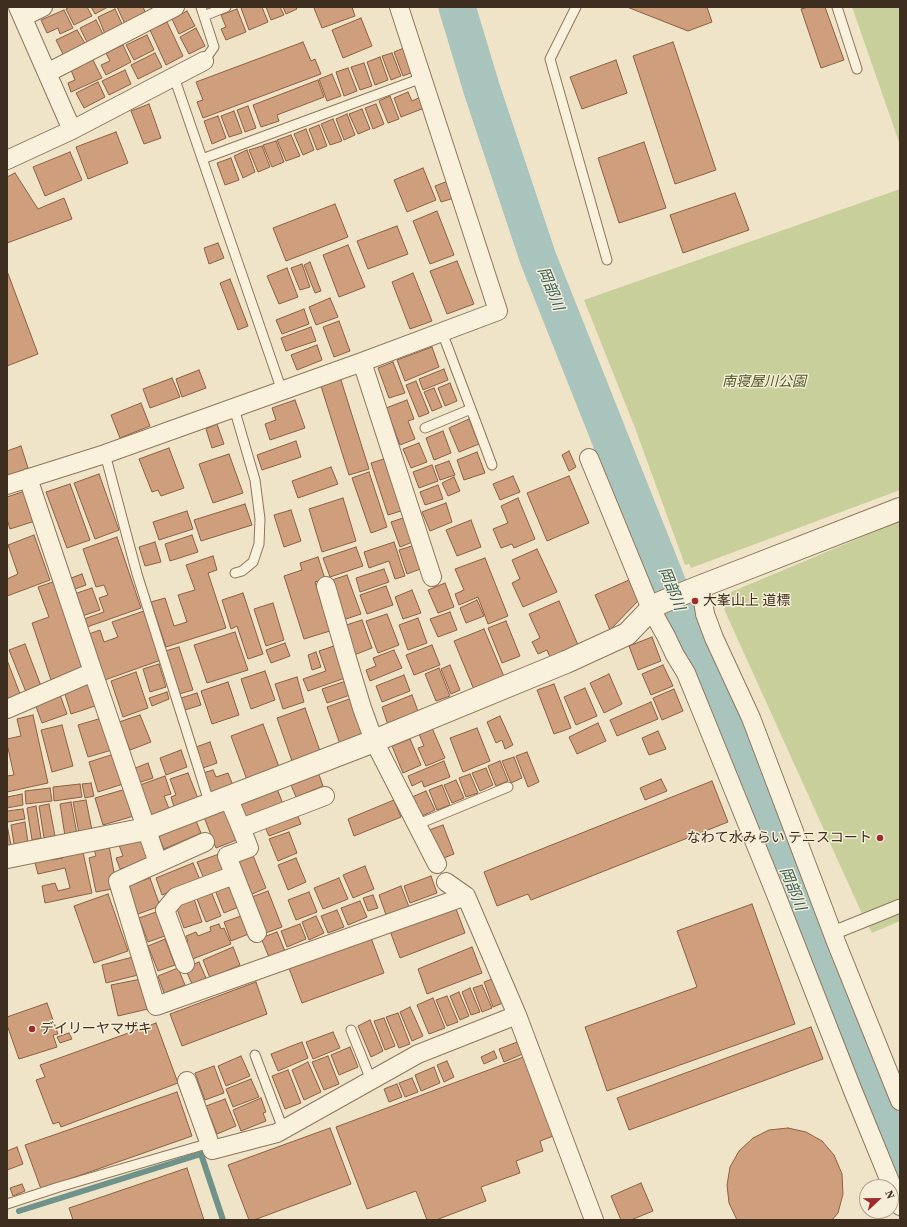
<!DOCTYPE html>
<html>
<head>
<meta charset="utf-8">
<style>
	body { margin:0 }
	#map { position:relative; width:907px; height:1227px; overflow:hidden; background:#f0e4c8; font-family:"Source Serif 4",serif }
	canvas { display:block }
	.frame { position:absolute; inset:0; border:8px solid #3d2e20; pointer-events:none }
	.north { position:absolute; left:859px; top:1179px; width:40px; height:40px; box-sizing:border-box; background:#f7eed8; border:1px solid #ada18e; border-radius:50%; rotate:68deg; font-size:11px; font-weight:700; line-height:16px; text-align:center; color:#3d2e20 }
	.north::after { content:''; display:block; margin:auto; width:14px; height:18px; background:#9e2a2b; clip-path:polygon(50% 0,100% 100%,50% 72%,0 100%) }
</style>
</head>
<body>
<div id="map">
<canvas width="907" height="1227"></canvas>
<div class="frame"></div>
<div class="north">N</div>
</div>
<script>
const ctx = document.querySelector('canvas').getContext('2d');
ctx.lineJoin = 'round';
function fill(path, color) {
  ctx.fillStyle = color;
  ctx.fill(path, 'evenodd');
}
function shape(rows) {
  const path = new Path2D();
  for (const r of rows) {
    path.moveTo(r[0], r[1]);
    for (let i = 2; i < r.length; i += 2) path.lineTo(r[i], r[i + 1]);
  }
  return path;
}
function trace(path, color, width, dash) {
  ctx.strokeStyle = color;
  ctx.lineWidth = width;
  ctx.lineCap = dash ? 'butt' : 'round';
  ctx.setLineDash(dash || []);
  ctx.stroke(path);
}
function write(font, color, halo, rows, align = 'center') {
  ctx.font = font + ' "Source Serif 4","Noto Sans JP",serif';
  ctx.lineWidth = 3;
  ctx.setLineDash([]);
  ctx.textBaseline = 'middle';
  ctx.strokeStyle = halo;
  ctx.fillStyle = color;
  for (const [text, x, y, turn = 0] of rows) {
    ctx.save();
    ctx.translate(x, y);
    ctx.rotate((+turn || 0) * Math.PI / 180);
    ctx.textAlign = isNaN(turn) ? turn : align;
    if (halo) ctx.strokeText(text, 0, 0);
    ctx.fillText(text, 0, 0);
    ctx.restore();
  }
}
fill(shape([
	[852,7,900,7,900,145],
	[900,189,900,490,691,568,689,564,685,565,635,428,584,300],
	[900,521,900,921,872,933,863,916,724,609,731,592]
]), '#c9cf9b');
trace(shape([
	[19,1211,201,1154,223,1220]
]), '#6f938a', 6);
trace(shape([
	[457,7,482,90,538,258,694,650,800,907,900,1166]
]), '#a9c4bc', 37);
const building = shape([
	[69,7,87,7,92,16,74,25,66,9,69,7],
	[91,7,108,7,95,14,91,7],
	[117,7,143,7,146,14,125,24,117,7],
	[244,7,262,7,268,22,249,30,241,8,244,7],
	[266,7,280,7,284,15,271,20,266,7],
	[283,7,296,7,297,9,286,14,283,7],
	[317,7,352,7,355,16,322,28,314,8,317,7],
	[627,7,707,7,712,22,688,31,627,7],
	[808,7,825,7,844,60,821,68,801,9,808,7],
	[115,9,123,26,105,34,98,17,115,9],
	[237,9,246,32,226,40,221,29,226,27,221,15,237,9],
	[64,10,73,28,60,34,58,28,47,33,41,20,64,10],
	[187,11,195,26,179,34,172,19,187,11],
	[361,18,372,46,343,58,332,30,361,18],
	[96,20,104,36,88,44,80,28,96,20],
	[167,22,183,56,166,65,150,30,167,22],
	[196,28,205,46,189,54,180,37,196,28],
	[77,30,86,45,64,56,56,40,77,30],
	[147,35,154,50,134,60,126,45,147,35],
	[303,42,311,61,315,59,321,74,203,118,197,102,203,100,196,82,303,42],
	[673,42,716,170,675,184,633,56,673,42],
	[123,45,131,62,106,75,101,65,110,61,106,53,123,45],
	[404,48,413,72,403,76,394,52,404,48],
	[155,53,162,67,138,79,131,65,155,53],
	[392,53,401,76,391,80,382,56,392,53],
	[380,57,388,80,375,85,367,62,380,57],
	[93,60,102,78,71,92,68,83,75,80,71,70,93,60],
	[616,60,627,93,582,109,570,77,616,60],
	[364,63,372,86,360,90,351,67,364,63],
	[348,68,357,91,344,96,336,72,348,68],
	[125,70,131,84,109,95,102,81,125,70],
	[332,74,341,96,327,101,319,79,332,74],
	[318,80,324,97,277,115,279,121,261,127,253,105,318,80],
	[98,82,105,97,84,108,76,93,98,82],
	[408,92,412,101,423,96,427,107,401,117,394,98,408,92],
	[390,96,399,119,388,123,379,101,390,96],
	[149,104,161,138,144,144,131,111,149,104],
	[376,104,384,124,373,129,365,108,376,104],
	[248,106,256,128,245,132,237,110,248,106],
	[362,109,370,129,358,134,349,114,362,109],
	[234,111,242,133,229,137,221,116,234,111],
	[347,114,355,135,344,140,336,119,347,114],
	[218,116,226,138,212,144,204,121,218,116],
	[333,119,342,141,330,145,321,124,333,119],
	[319,125,327,146,317,150,309,129,319,125],
	[306,129,314,150,303,155,294,134,306,129],
	[116,132,128,163,88,179,76,147,116,132],
	[291,135,300,156,286,161,277,140,291,135],
	[276,141,284,162,272,167,263,145,276,141],
	[644,142,666,208,619,223,598,158,644,142],
	[262,146,270,167,258,172,249,150,262,146],
	[247,150,255,172,243,178,234,156,247,150],
	[70,152,82,180,45,196,33,167,70,152],
	[231,158,239,180,225,185,217,163,231,158],
	[423,168,436,200,407,212,394,180,423,168],
	[15,173,38,209,64,198,72,219,7,243,7,177,15,173],
	[448,181,454,198,441,202,435,186,448,181],
	[735,193,749,230,683,253,670,215,735,193],
	[335,204,348,237,286,261,273,228,335,204],
	[437,211,454,255,430,264,413,221,437,211],
	[397,226,408,254,368,269,357,241,397,226],
	[218,243,224,258,209,264,204,248,218,243],
	[348,245,365,287,339,297,323,255,348,245],
	[457,261,474,304,447,314,430,271,457,261],
	[310,262,321,291,315,293,304,265,310,262],
	[302,264,310,287,300,290,291,268,302,264],
	[287,268,298,297,279,304,267,276,287,268],
	[7,271,38,354,7,366,7,271],
	[413,273,432,321,410,329,392,282,413,273],
	[230,279,248,326,238,330,220,283,230,279],
	[330,298,338,317,316,325,309,307,330,298],
	[304,309,309,324,282,334,276,320,304,309],
	[339,321,350,351,334,357,323,327,339,321],
	[311,327,316,341,286,351,281,338,311,327],
	[317,345,322,360,297,370,291,355,317,345],
	[432,347,439,367,405,381,397,360,432,347],
	[393,362,405,393,389,398,378,368,393,362],
	[444,369,448,380,423,390,419,379,444,369],
	[199,370,206,388,182,397,176,379,199,370],
	[340,377,369,469,349,475,320,383,340,377],
	[172,378,180,397,150,408,143,389,172,378],
	[416,381,429,413,419,417,406,385,416,381],
	[450,383,457,401,445,406,438,388,450,383],
	[434,388,442,407,432,411,424,392,434,388],
	[295,400,305,428,270,440,265,424,276,420,272,408,295,400],
	[407,400,414,419,408,421,415,439,400,445,386,408,407,400],
	[141,403,150,426,120,438,111,415,141,403],
	[469,419,479,444,459,452,449,428,469,419],
	[217,424,224,444,212,448,206,429,217,424],
	[443,431,451,453,434,460,426,438,443,431],
	[296,441,301,457,262,470,257,455,296,441],
	[419,443,427,462,411,468,403,449,419,443],
	[21,446,28,468,7,476,7,451,21,446],
	[169,448,184,488,161,496,158,490,152,492,139,459,169,448],
	[569,451,576,467,569,471,562,455,569,451],
	[477,452,485,473,464,480,457,460,477,452],
	[229,454,243,493,213,503,199,464,229,454],
	[387,458,404,510,388,515,371,463,387,458],
	[449,461,455,475,440,480,435,466,449,461],
	[432,465,438,481,419,488,413,472,432,465],
	[331,467,338,484,298,498,292,481,331,467],
	[369,472,387,527,371,533,352,478,369,472],
	[99,474,119,530,95,539,74,483,99,474],
	[513,476,520,492,500,500,493,484,513,476],
	[569,476,589,523,547,541,527,493,569,476],
	[454,477,460,491,448,496,442,483,454,477],
	[70,484,90,540,67,548,46,492,70,484],
	[438,485,443,499,425,505,420,492,438,485],
	[25,491,35,521,10,529,7,519,7,497,25,491],
	[343,498,356,541,322,552,309,509,343,498],
	[518,498,535,539,514,548,512,544,501,548,493,529,508,523,501,506,518,498],
	[446,503,452,522,430,531,422,512,446,503],
	[245,504,252,525,201,541,194,520,245,504],
	[291,510,301,541,284,547,274,515,291,510],
	[187,511,193,529,159,540,153,522,187,511],
	[406,517,415,541,400,547,391,522,406,517],
	[471,520,481,547,457,556,446,530,471,520],
	[34,535,50,580,7,596,7,579,18,574,8,545,34,535],
	[192,535,198,552,170,561,165,544,192,535],
	[117,537,141,608,87,627,84,619,104,612,99,598,108,595,104,585,96,587,83,549,117,537],
	[155,542,161,562,145,566,139,547,155,542],
	[394,542,405,576,395,579,389,561,369,568,364,552,394,542],
	[415,545,423,568,407,574,399,550,415,545],
	[356,547,363,566,330,577,323,558,356,547],
	[537,549,557,592,523,607,512,583,520,579,512,560,537,549],
	[213,556,217,570,208,573,226,628,166,647,151,602,165,598,174,626,187,622,178,595,195,590,186,565,213,556],
	[318,557,325,579,315,582,330,631,304,639,284,576,302,570,300,563,318,557],
	[485,558,508,616,488,624,478,597,459,605,455,594,464,590,455,569,485,558],
	[384,569,389,582,360,592,356,578,384,569],
	[82,574,86,585,75,589,71,578,82,574],
	[347,575,361,614,343,620,329,581,347,575],
	[629,580,638,601,610,630,595,595,629,580],
	[56,581,85,668,51,680,32,623,49,617,38,587,56,581],
	[445,583,454,607,438,613,428,590,445,583],
	[386,586,393,605,367,614,360,595,386,586],
	[92,588,100,610,82,616,74,594,92,588],
	[412,590,421,613,403,619,395,597,412,590],
	[243,593,263,654,248,659,237,626,231,629,222,600,243,593],
	[477,600,484,616,466,623,460,608,477,600],
	[559,601,578,645,550,657,547,650,538,654,532,642,540,638,529,614,559,601],
	[273,603,284,640,266,646,254,609,273,603],
	[144,611,161,660,102,681,86,635,100,630,104,642,118,637,112,622,144,611],
	[450,612,457,630,438,637,430,619,450,612],
	[387,614,399,645,378,653,366,621,387,614],
	[418,618,427,643,408,650,399,625,418,618],
	[362,620,372,648,354,655,343,626,362,620],
	[506,621,520,656,502,663,488,628,506,621],
	[484,629,505,679,475,692,454,641,484,629],
	[235,632,248,670,207,683,194,645,235,632],
	[652,637,661,661,638,670,629,646,652,637],
	[285,643,290,656,271,663,266,650,285,643],
	[25,644,41,686,26,692,9,650,25,644],
	[337,645,348,677,308,691,303,679,326,671,319,651,337,645],
	[432,645,440,665,414,675,406,655,432,645],
	[179,647,193,690,179,694,165,651,179,647],
	[394,650,402,668,370,681,366,670,376,666,373,658,394,650],
	[316,652,321,667,312,670,308,655,316,652],
	[7,660,20,694,7,699,7,660],
	[159,664,166,687,150,692,143,669,159,664],
	[450,665,460,690,451,694,441,669,450,665],
	[663,665,673,686,651,695,642,674,663,665],
	[439,668,450,696,436,701,425,674,439,668],
	[265,671,275,700,251,709,241,679,265,671],
	[136,672,148,708,123,717,111,681,136,672],
	[609,674,622,704,604,713,590,683,609,674],
	[404,675,410,691,382,702,376,686,404,675],
	[297,677,304,702,283,709,275,684,297,677],
	[349,680,353,694,327,703,322,689,349,680],
	[90,682,98,705,71,714,64,691,90,682],
	[228,682,239,715,212,724,201,691,228,682],
	[554,684,571,728,554,734,537,690,554,684],
	[585,688,597,716,576,725,564,697,585,688],
	[674,689,683,711,662,720,653,698,674,689],
	[167,692,169,699,152,706,149,698,167,692],
	[197,693,201,705,185,710,181,698,197,693],
	[60,695,67,714,42,723,35,704,60,695],
	[412,695,419,714,388,725,382,707,412,695],
	[352,698,365,735,340,744,327,707,352,698],
	[651,702,658,719,617,736,610,720,651,702],
	[305,708,320,751,292,761,277,718,305,708],
	[33,715,48,783,7,792,7,776,14,775,7,744,7,739,21,736,17,719,33,715],
	[140,715,151,742,130,750,119,722,140,715],
	[500,716,513,745,505,749,502,740,496,743,487,722,500,716],
	[102,718,112,750,88,757,78,725,102,718],
	[598,723,606,741,577,754,569,737,598,723],
	[263,724,279,767,247,780,231,736,263,724],
	[62,725,73,766,52,772,41,730,62,725],
	[432,728,445,758,426,766,418,748,424,746,419,734,432,728],
	[477,728,490,761,463,772,450,738,477,728],
	[658,731,666,749,649,755,642,738,658,731],
	[410,739,421,765,403,773,392,746,410,739],
	[210,742,217,763,203,768,196,747,210,742],
	[181,750,187,767,166,775,160,758,181,750],
	[527,752,539,782,528,787,516,756,527,752],
	[114,754,123,784,98,792,89,762,114,754],
	[514,757,522,778,511,783,502,761,514,757],
	[444,761,450,777,424,787,422,781,412,786,408,776,444,761],
	[500,761,508,781,496,786,488,766,500,761],
	[148,763,153,778,138,783,133,769,148,763],
	[486,768,493,785,480,791,472,773,486,768],
	[317,769,323,786,296,797,289,780,317,769],
	[213,770,216,777,228,773,234,788,212,796,203,773,213,770],
	[188,773,199,801,175,810,171,797,176,795,170,779,188,773],
	[470,774,478,793,466,797,459,778,470,774],
	[165,776,171,794,164,796,170,811,152,817,140,785,165,776],
	[661,779,667,791,645,800,640,788,661,779],
	[456,780,464,798,452,803,444,785,456,780],
	[712,781,728,822,531,900,528,894,497,906,484,872,712,781],
	[91,783,94,796,85,798,82,784,91,783],
	[80,784,82,797,54,801,53,787,80,784],
	[442,785,450,805,437,810,429,790,442,785],
	[276,786,283,804,243,820,235,802,276,786],
	[50,788,52,801,26,804,25,791,50,788],
	[126,789,134,816,103,825,95,798,126,789],
	[426,791,435,810,420,817,412,797,426,791],
	[22,794,23,805,7,808,7,797,22,794],
	[86,800,92,830,79,833,73,802,86,800],
	[394,800,401,817,354,836,348,819,394,800],
	[71,802,77,834,65,836,60,804,71,802],
	[49,804,55,836,44,838,39,806,49,804],
	[36,806,41,838,32,840,27,808,36,806],
	[227,808,239,839,216,848,204,817,227,808],
	[23,809,25,819,7,822,7,811,23,809],
	[297,814,301,824,269,836,265,827,297,814],
	[194,816,201,833,164,849,157,832,194,816],
	[25,822,28,842,14,844,11,825,25,822],
	[7,825,11,845,7,846,7,825],
	[443,825,454,854,441,859,429,830,443,825],
	[289,832,297,853,278,861,269,839,289,832],
	[143,837,150,859,120,869,116,858,123,856,119,845,143,837],
	[109,846,117,888,96,892,89,858,96,856,94,849,109,846],
	[82,848,92,893,45,903,42,886,55,883,58,891,70,888,65,868,38,874,34,859,51,855,52,860,63,858,61,852,82,848],
	[252,853,266,888,250,895,236,860,252,853],
	[219,854,226,871,204,879,197,862,219,854],
	[296,858,306,882,288,890,278,865,296,858],
	[193,863,200,880,162,895,156,878,193,863],
	[365,866,374,889,353,898,343,875,365,866],
	[431,876,437,893,410,903,404,886,431,876],
	[150,878,160,906,138,914,128,886,150,878],
	[339,878,348,899,323,909,314,888,339,878],
	[231,883,241,906,224,913,215,890,231,883],
	[401,886,409,907,386,915,379,895,401,886],
	[210,889,221,916,206,922,195,894,210,889],
	[268,891,282,927,263,934,249,898,268,891],
	[309,892,317,912,296,920,288,900,309,892],
	[108,894,128,951,94,963,74,906,108,894],
	[373,895,378,908,368,911,363,898,373,895],
	[194,899,202,922,184,928,176,906,194,899],
	[360,901,367,917,348,925,341,908,360,901],
	[752,904,795,1024,607,1091,585,1027,697,987,677,931,752,904],
	[455,906,465,933,400,958,390,931,455,906],
	[337,910,344,927,328,933,321,916,337,910],
	[156,912,165,936,148,942,139,918,156,912],
	[244,915,251,933,231,941,224,922,244,915],
	[316,916,324,933,309,940,302,922,316,916],
	[219,924,221,929,224,928,231,944,190,960,184,943,188,941,186,936,196,932,198,936,211,931,210,927,219,924],
	[300,924,306,939,287,947,281,931,300,924],
	[277,932,285,951,269,957,261,938,277,932],
	[371,938,384,973,302,1003,289,968,371,938],
	[165,939,175,965,158,971,148,946,165,939],
	[233,947,240,965,210,978,203,960,233,947],
	[472,947,482,973,427,994,418,969,472,947],
	[133,957,138,975,106,983,102,965,133,957],
	[199,962,206,978,192,984,185,968,199,962],
	[178,968,185,985,164,993,158,976,178,968],
	[495,978,505,1002,493,1007,484,982,495,978],
	[141,979,148,1009,118,1016,111,985,141,979],
	[256,982,267,1014,182,1046,170,1014,256,982],
	[482,985,492,1008,482,1012,473,988,482,985],
	[470,988,480,1012,471,1015,462,992,470,988],
	[459,992,469,1016,460,1020,450,996,459,992],
	[447,996,458,1022,447,1026,436,1000,447,996],
	[433,998,445,1028,429,1034,417,1005,433,998],
	[47,1003,58,1034,53,1035,57,1047,19,1059,7,1025,7,1017,47,1003],
	[410,1007,423,1036,412,1041,400,1012,410,1007],
	[398,1013,410,1044,399,1048,386,1017,398,1013],
	[384,1018,395,1046,385,1050,374,1021,384,1018],
	[370,1020,383,1051,371,1057,358,1026,370,1020],
	[156,1023,178,1083,61,1127,59,1122,53,1124,36,1080,45,1077,40,1065,156,1023],
	[811,1027,823,1059,629,1130,617,1098,811,1027],
	[333,1032,340,1048,313,1059,306,1042,333,1032],
	[69,1033,72,1039,60,1043,57,1037,69,1033],
	[520,1041,525,1053,504,1062,499,1049,520,1041],
	[302,1042,308,1058,278,1071,271,1054,302,1042],
	[350,1047,358,1067,339,1075,331,1055,350,1047],
	[494,1051,497,1058,484,1064,481,1057,494,1051],
	[241,1056,250,1076,226,1086,218,1066,241,1056],
	[328,1056,339,1084,324,1090,312,1062,328,1056],
	[526,1056,556,1135,540,1141,543,1151,516,1161,520,1173,481,1187,486,1201,436,1220,427,1220,416,1191,367,1209,336,1127,526,1056],
	[447,1061,454,1077,444,1082,437,1065,447,1061],
	[308,1062,321,1092,304,1100,292,1070,308,1062],
	[214,1066,224,1093,205,1100,195,1073,214,1066],
	[434,1067,440,1083,421,1091,415,1075,434,1067],
	[288,1070,301,1103,285,1109,272,1076,288,1070],
	[412,1078,418,1092,405,1097,399,1083,412,1078],
	[251,1079,259,1097,233,1107,226,1089,251,1079],
	[397,1084,402,1097,389,1102,384,1089,397,1084],
	[177,1092,192,1136,41,1189,25,1145,177,1092],
	[261,1098,266,1112,263,1113,266,1121,241,1131,233,1110,261,1098],
	[225,1099,236,1126,217,1134,206,1106,225,1099],
	[330,1128,351,1184,254,1220,249,1220,228,1165,330,1128],
	[788,1128,806,1132,822,1141,834,1155,842,1174,843,1194,838,1213,832,1220,737,1220,729,1203,727,1185,730,1167,739,1151,753,1138,769,1130,788,1128],
	[17,1147,23,1164,7,1170,7,1151,17,1147],
	[187,1168,204,1220,73,1220,69,1208,187,1168],
	[641,1183,653,1211,631,1220,621,1220,611,1196,641,1183],
	[22,1184,25,1191,13,1196,10,1188,22,1184]
]);
fill(building, '#cf9f7d');
trace(building, '#8d5f41', 1);
const service = shape([
	[201,7,214,47,204,61],
	[576,7,550,59,607,260],
	[837,7,857,69],
	[204,16,226,7],
	[174,77,282,391],
	[202,159,422,78],
	[442,332,492,465],
	[234,408,255,480,260,519,259,544,253,562,242,571,235,573],
	[425,428,471,409],
	[105,454,137,574,210,805],
	[416,825,508,787],
	[351,1030,371,1080],
	[255,1055,283,1129],
	[7,1204,59,1187,210,1143]
]);
const pedestrian = shape([
	[833,933,900,906]
]);
const minor = shape([
	[18,7,72,130],
	[23,17,43,7],
	[47,73,175,7],
	[7,160,72,130,204,61],
	[362,362,432,577],
	[589,458,651,609,666,636,675,655,686,673,775,892,853,1091,900,1206],
	[7,485,105,454,362,362,498,311,399,7],
	[326,586,346,655,362,708,374,741,437,864],
	[701,587,705,614,714,638,751,718,836,942,900,1101],
	[93,672,158,863],
	[7,709,93,672,28,478],
	[228,797,241,828],
	[205,842,118,881,156,1006,466,896],
	[446,882,466,896,517,1015,594,1220],
	[257,933,227,856,249,848,241,828,325,796],
	[185,964,165,910,176,897,234,875],
	[187,1081,212,1150,277,1133,418,1054,517,1015]
]);
const tertiary = shape([
	[7,857,146,829,374,741,566,662,627,634,651,609,660,603,694,589,900,509]
]);
trace(service, '#8d765c', 11);
trace(pedestrian, '#8d765c', 15);
trace(minor, '#8d765c', 20);
trace(tertiary, '#8d765c', 24);
trace(service, '#faf1dc', 9);
trace(pedestrian, '#faf1dc', 13);
trace(minor, '#faf1dc', 18);
trace(tertiary, '#faf1dc', 22);
for (const [x, y, r, color] of [
	[695,601,4,"#9e2a2b"],
	[880,838,4,"#9e2a2b"],
	[32,1029,4,"#9e2a2b"]
]) {
  const dot = new Path2D();
  dot.arc(x, y, r, 0, 2 * Math.PI);
  ctx.fillStyle = color;
  ctx.fill(dot);
  trace(dot, '#f7eed8', 1.5);
}
write('italic 14px', '#4d5a26', '#f7eed8', [
	["南寝屋川公園",764,382]
]);
write('14px', '#3d2e20', '#f7eed8', [
	["大峯山上 道標",703,601],
	["なわて水みらい テニスコート",872,838,"right"],
	["デイリーヤマザキ",40,1029]
], 'left');
write('italic 15px', '#2f5d5a', '#f7eed8', [
	["岡部川",550,289,68],
	["岡部川",671,589,68],
	["岡部川",792,889,68]
]);
</script>
</body>
</html>
